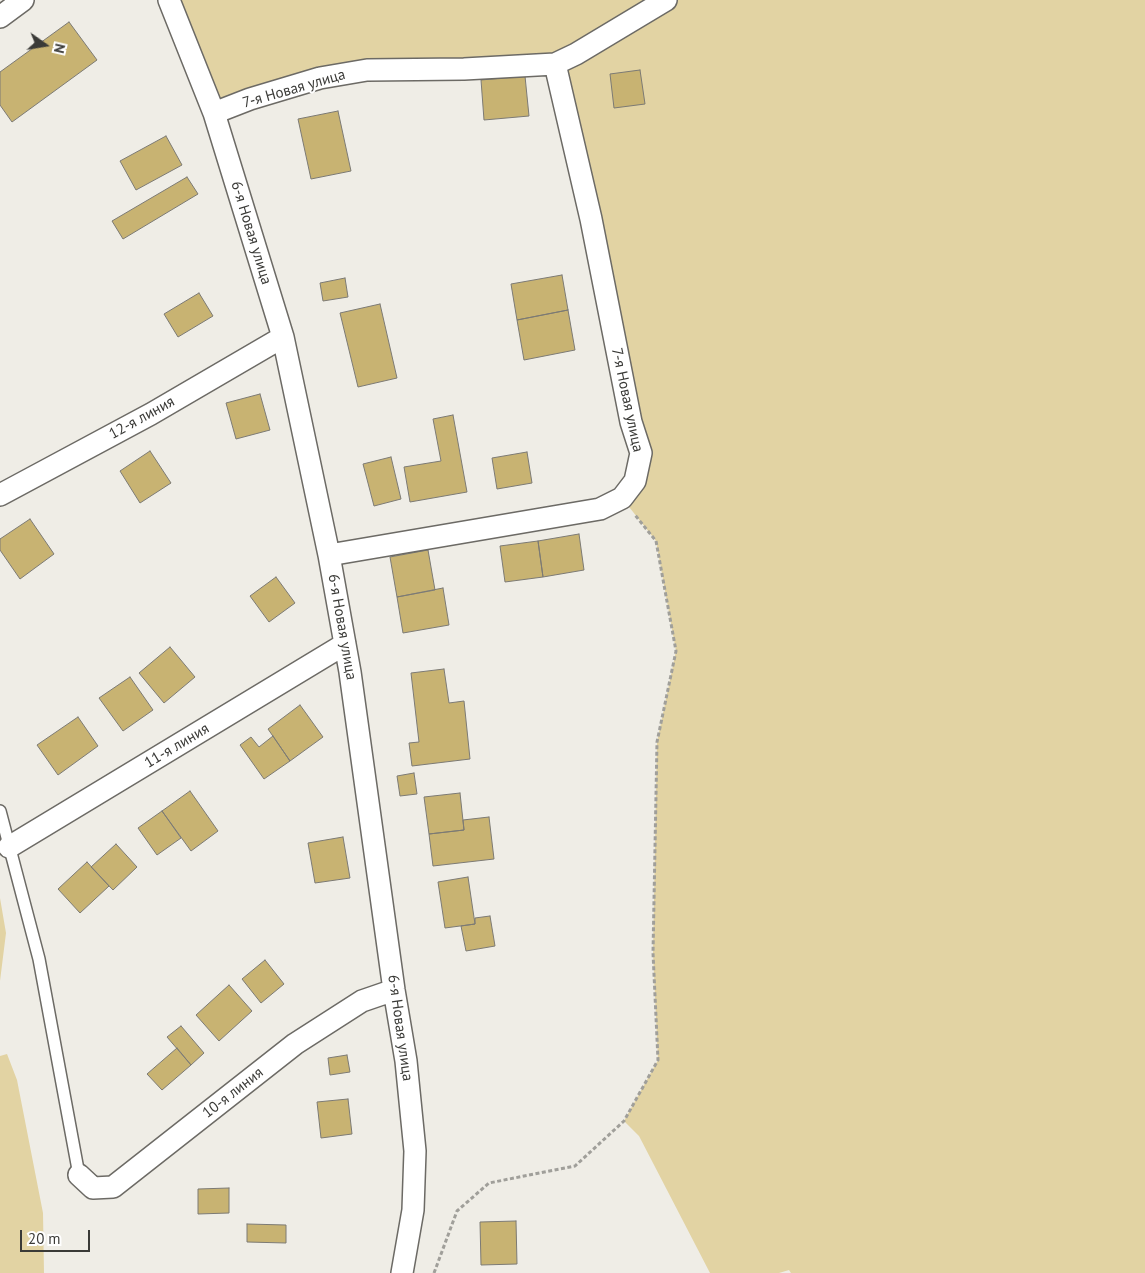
<!DOCTYPE html>
<html>
<head>
<meta charset="utf-8">
<style>
	body { margin:0 }
	#map { position:relative; width:1145px; height:1273px; overflow:hidden; background:#efede6; font-family:"PT Sans",sans-serif }
	canvas { display:block }
	.north { position:absolute; left:20px; top:20px; width:50px; height:50px; -webkit-text-stroke:4px #fff; paint-order:stroke; rotate:103deg; font-size:14px; font-weight:700; line-height:20px; text-align:center; color:#3a3a37 }
	.north::after { content:''; display:block; margin:auto; width:18px; height:22px; background:#3a3a37; clip-path:polygon(50% 0,100% 100%,50% 72%,0 100%) }
	.scale { position:absolute; left:20px; top:1230px; width:70px; height:22px; box-sizing:border-box; border:2px solid #3a3a37; border-top:0; padding-left:6px; font-size:15px; line-height:18px; white-space:nowrap; color:#3a3a37; -webkit-text-stroke:4px #fff; paint-order:stroke }
</style>
</head>
<body>
<div id="map">
<canvas width="1145" height="1273"></canvas>
<div class="north">N</div>
<div class="scale">20 m</div>
</div>
<script>
const ctx = document.querySelector('canvas').getContext('2d');
ctx.lineJoin = 'round';
function fill(path, color) {
  ctx.fillStyle = color;
  ctx.fill(path, 'evenodd');
}
function shape(rows) {
  const path = new Path2D();
  for (const r of rows) {
    path.moveTo(r[0], r[1]);
    for (let i = 2; i < r.length; i += 2) path.lineTo(r[i], r[i + 1]);
  }
  return path;
}
function trace(path, color, width, dash) {
  ctx.strokeStyle = color;
  ctx.lineWidth = width;
  ctx.lineCap = dash ? 'butt' : 'round';
  ctx.setLineDash(dash || []);
  ctx.stroke(path);
}
function write(font, color, halo, rows, align = 'center') {
  ctx.font = font + ' "PT Sans",sans-serif';
  ctx.lineWidth = 4;
  ctx.setLineDash([]);
  ctx.textBaseline = 'middle';
  ctx.strokeStyle = halo;
  ctx.fillStyle = color;
  for (const [text, x, y, turn = 0] of rows) {
    ctx.save();
    ctx.translate(x, y);
    ctx.rotate((+turn || 0) * Math.PI / 180);
    ctx.textAlign = isNaN(turn) ? turn : align;
    if (halo) ctx.strokeText(text, 0, 0);
    ctx.fillText(text, 0, 0);
    ctx.restore();
  }
}
fill(shape([
	[169,0,1145,0,1145,1273,791,1273,789,1270,779,1273,710,1273,639,1136,624,1121,658,1060,653,953,657,742,676,651,656,541,622,498,641,453,555,64,367,70,214,113],
	[0,898,6,933,0,981],
	[7,1054,17,1080,43,1213,44,1273,0,1273,0,1056]
]), '#e2d3a3');
const building = shape([
	[69,22,97,60,12,122,0,105,0,72,69,22],
	[640,70,645,104,614,108,610,74,640,70],
	[525,76,529,116,484,120,481,80,525,76],
	[338,111,351,171,311,179,298,119,338,111],
	[166,136,182,165,136,190,120,161,166,136],
	[187,177,198,194,123,239,112,221,187,177],
	[562,275,568,310,517,320,511,284,562,275],
	[345,278,348,297,323,301,320,283,345,278],
	[199,293,213,316,178,337,164,314,199,293],
	[380,304,397,378,358,387,340,313,380,304],
	[568,310,575,350,524,360,517,320,568,310],
	[260,394,270,430,236,439,226,403,260,394],
	[453,415,467,492,410,502,404,467,441,461,433,419,453,415],
	[150,451,171,483,140,503,120,471,150,451],
	[527,452,532,483,497,489,492,458,527,452],
	[391,457,401,499,374,506,363,464,391,457],
	[30,519,54,554,20,579,0,550,0,539,30,519],
	[579,534,584,570,543,577,538,541,579,534],
	[538,541,543,577,505,582,500,546,538,541],
	[428,550,435,590,397,597,390,557,428,550],
	[276,577,295,603,269,622,250,596,276,577],
	[443,588,449,625,403,633,397,597,443,588],
	[170,647,195,677,164,703,139,673,170,647],
	[444,669,449,703,464,701,470,759,412,766,409,743,419,742,411,673,444,669],
	[130,677,153,710,123,731,99,698,130,677],
	[300,705,323,737,290,761,268,729,300,705],
	[78,717,98,746,58,775,37,745,78,717],
	[273,736,290,761,264,779,240,745,251,737,259,747,273,736],
	[414,773,417,794,400,796,397,776,414,773],
	[190,791,218,831,191,851,162,811,190,791],
	[460,793,464,830,429,834,424,797,460,793],
	[162,811,181,838,157,855,138,828,162,811],
	[489,817,494,859,433,866,429,834,464,830,463,820,489,817],
	[343,837,350,878,315,883,308,843,343,837],
	[116,844,137,867,113,890,91,867,116,844],
	[87,862,109,886,80,913,58,889,87,862],
	[468,877,475,924,445,928,438,882,468,877],
	[490,916,495,946,466,951,461,926,475,924,475,918,490,916],
	[265,960,284,984,261,1003,242,979,265,960],
	[229,985,252,1011,219,1041,196,1015,229,985],
	[181,1026,204,1053,191,1065,167,1037,181,1026],
	[177,1048,191,1065,162,1090,147,1074,177,1048],
	[347,1055,350,1072,330,1075,328,1058,347,1055],
	[348,1099,352,1134,321,1138,317,1102,348,1099],
	[229,1188,229,1213,198,1214,198,1189,229,1188],
	[516,1221,517,1264,481,1265,480,1222,516,1221],
	[247,1224,286,1225,286,1243,247,1242,247,1224]
]);
fill(building, '#c8b372');
trace(building, '#7c7a74', 1);
const service = shape([
	[0,811,39,959,79,1175]
]);
const minor = shape([
	[169,0,214,113,283,337,329,555,350,672,394,990,406,1061,415,1151,413,1210,402,1273],
	[0,17,23,0],
	[214,113,250,99,320,78,367,70,464,69,555,64,576,54,666,0],
	[0,495,151,414,283,337],
	[329,555,600,509,622,498,635,481,641,453,631,422,591,219,555,64],
	[9,847,345,644],
	[79,1175,93,1188,113,1187,295,1044,362,1001,394,990]
]);
trace(service, '#6c6a65', 14);
trace(minor, '#6c6a65', 24);
trace(shape([
	[434,1273,457,1211,489,1183,575,1166,624,1121,658,1060,653,953,657,742,676,651,656,541,635,515]
]), '#a09f9a', 3, [4, 2.5]);
trace(service, '#fff', 11);
trace(minor, '#fff', 21);
write('15px', '#3a3a37', '#fff', [
	["7-я Новая улица",294,89,-16],
	["6-я Новая улица",251,233,73],
	["7-я Новая улица",627,400,78],
	["12-я линия",142,418,-29],
	["6-я Новая улица",342,627,80],
	["11-я линия",177,746,-31],
	["6-я Новая улица",400,1028,82],
	["10-я линия",233,1093,-38]
]);
</script>
</body>
</html>
